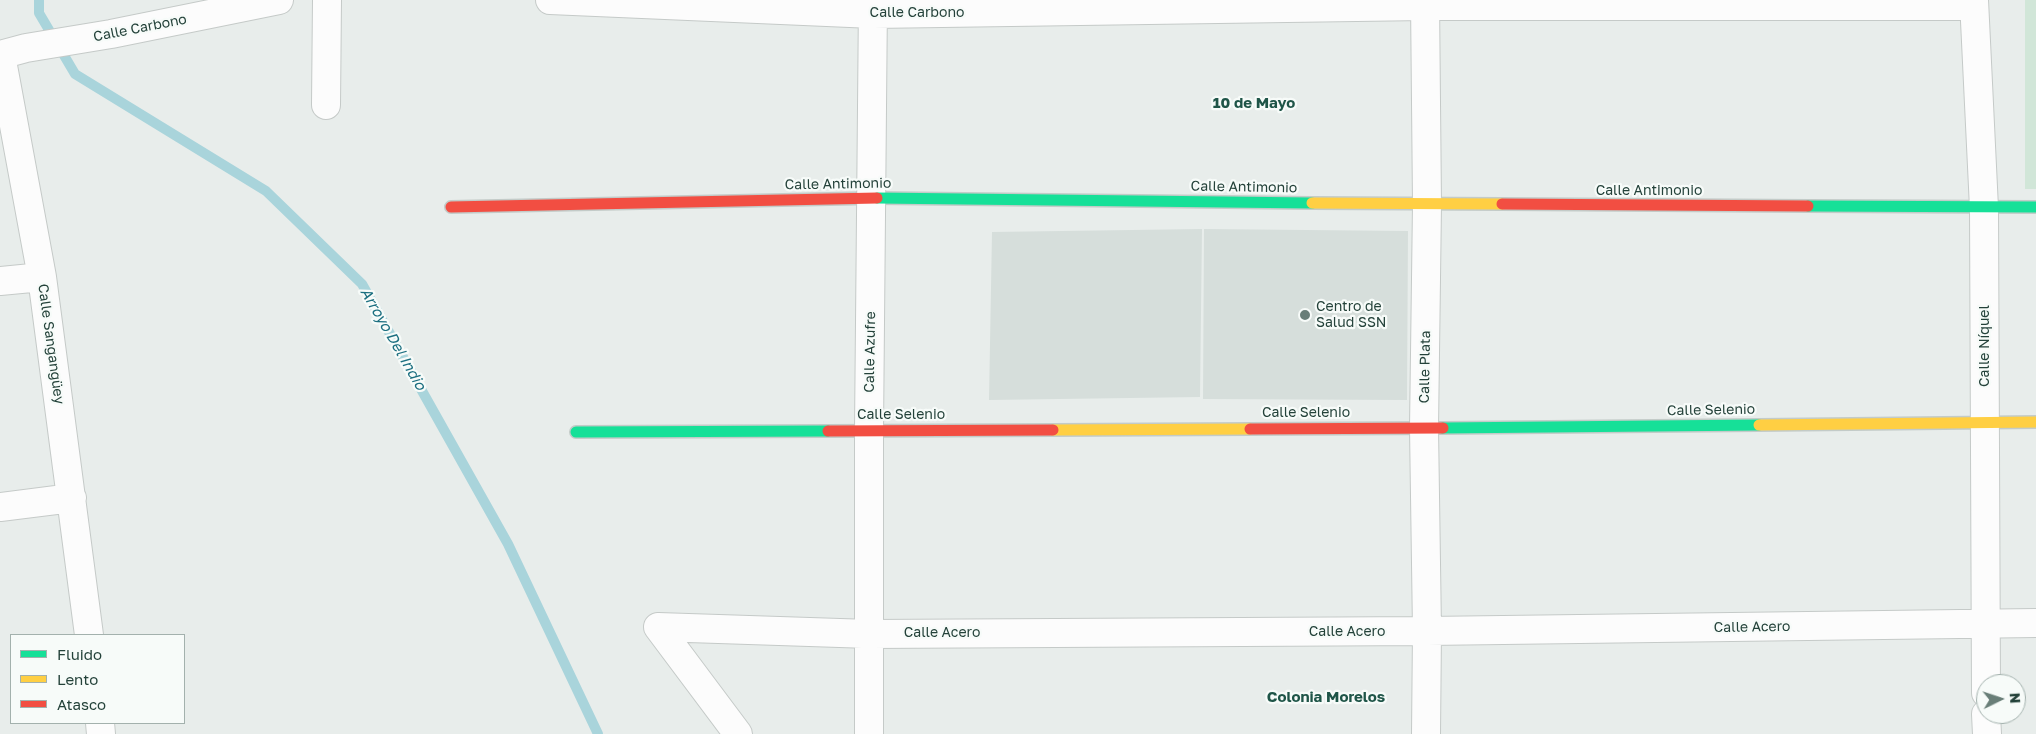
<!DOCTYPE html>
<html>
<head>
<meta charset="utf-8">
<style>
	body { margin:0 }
	#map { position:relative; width:2036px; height:734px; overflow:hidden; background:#e8edeb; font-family:"Golos Text",sans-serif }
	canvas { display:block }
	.legend { position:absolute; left:10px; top:634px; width:175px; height:90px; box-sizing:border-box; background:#f7fbf9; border:1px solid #a3b1ad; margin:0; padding:6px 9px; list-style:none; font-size:15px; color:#24423a }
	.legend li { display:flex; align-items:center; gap:10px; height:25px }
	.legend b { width:25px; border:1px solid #a3b1ad }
	.north { position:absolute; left:1976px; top:674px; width:50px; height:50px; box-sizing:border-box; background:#f7fbf9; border:1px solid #a3b1ad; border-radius:50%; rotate:86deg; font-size:14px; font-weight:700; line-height:20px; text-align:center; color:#24423a }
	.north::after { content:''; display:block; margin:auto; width:18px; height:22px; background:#697e78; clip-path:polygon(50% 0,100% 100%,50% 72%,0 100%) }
</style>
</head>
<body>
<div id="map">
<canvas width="2036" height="734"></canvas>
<ul class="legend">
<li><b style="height:6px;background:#16e098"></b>Fluido</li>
<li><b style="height:6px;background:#ffcf43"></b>Lento</li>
<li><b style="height:6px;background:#f24e42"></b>Atasco</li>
</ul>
<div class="north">N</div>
</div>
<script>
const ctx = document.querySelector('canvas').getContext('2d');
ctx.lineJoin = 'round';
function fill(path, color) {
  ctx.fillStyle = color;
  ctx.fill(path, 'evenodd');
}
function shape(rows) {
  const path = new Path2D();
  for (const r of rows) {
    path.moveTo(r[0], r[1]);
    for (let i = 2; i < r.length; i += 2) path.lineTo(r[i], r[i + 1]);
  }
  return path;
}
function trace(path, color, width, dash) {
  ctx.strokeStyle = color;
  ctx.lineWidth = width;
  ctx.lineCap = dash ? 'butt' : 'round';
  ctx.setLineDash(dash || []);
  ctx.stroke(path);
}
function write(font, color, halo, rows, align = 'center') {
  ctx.font = font + ' "Golos Text",sans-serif';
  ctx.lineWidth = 4.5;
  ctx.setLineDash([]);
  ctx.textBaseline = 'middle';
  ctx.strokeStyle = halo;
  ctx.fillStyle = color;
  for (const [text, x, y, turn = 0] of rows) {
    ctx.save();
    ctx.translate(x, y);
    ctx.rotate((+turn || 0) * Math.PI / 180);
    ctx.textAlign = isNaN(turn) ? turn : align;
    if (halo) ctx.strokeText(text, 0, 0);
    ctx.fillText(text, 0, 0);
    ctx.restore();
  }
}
fill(shape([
	[1202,229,1200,397,989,400,992,232],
	[1204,229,1408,231,1407,400,1203,399]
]), '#d6dedb');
fill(shape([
	[2025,0,2036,0,2036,189,2025,189]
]), '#d1e6d8');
trace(shape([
	[39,0,39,13,75,74,266,191,362,284,508,544,598,734]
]), '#a9d4db', 10);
const street = shape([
	[550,0,873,14,1425,6,1974,6],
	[1425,0,1427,204,1424,428,1427,631,1426,734],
	[1974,0,1984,208,1986,693],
	[0,55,26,48,111,34,279,0],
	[1,55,42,277,89,635],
	[326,105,327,0],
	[0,281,42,277],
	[0,507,72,498],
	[658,627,870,634,1427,631,2036,623],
	[658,627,738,734],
	[1986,714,1987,734],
	[100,723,101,734],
	[869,734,869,430,873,0]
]);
const fast = shape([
	[877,198,1312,203],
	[1808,206,2036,207],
	[1443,428,1759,425],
	[576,432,828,431]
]);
const slow = shape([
	[1312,203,1502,204],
	[1759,425,2036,422],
	[1053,430,1250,429]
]);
const jam = shape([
	[1502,204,1808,206],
	[451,207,877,198],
	[1250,429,1443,428],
	[828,431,1053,430]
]);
trace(street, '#c5cac8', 30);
trace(fast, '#c3cbc8', 14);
trace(slow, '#c3cbc8', 14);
trace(jam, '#c3cbc8', 14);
trace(street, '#fcfcfc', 28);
trace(fast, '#16e098', 11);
trace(slow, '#ffcf43', 11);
trace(jam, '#f24e42', 11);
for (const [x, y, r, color] of [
	[1305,315,6,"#697e78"]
]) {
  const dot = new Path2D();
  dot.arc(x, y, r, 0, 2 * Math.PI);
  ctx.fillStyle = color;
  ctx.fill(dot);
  trace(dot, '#f7fbf9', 2);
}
write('14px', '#24423a', '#f7fbf9', [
	["Calle Carbono",917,13],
	["Calle Carbono",140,28,-11],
	["Calle Antimonio",838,184,-1],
	["Calle Antimonio",1244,187,1],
	["Calle Antimonio",1649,191],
	["Calle Sangangüey",51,344,82],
	["Calle Níquel",1985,346,-90],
	["Calle Azufre",870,352,-89],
	["Calle Plata",1425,367,-89],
	["Calle Selenio",1711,410,-1],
	["Calle Selenio",1306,413],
	["Calle Selenio",901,415],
	["Calle Acero",1752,627,-1],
	["Calle Acero",1347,632],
	["Calle Acero",942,633]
]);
write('14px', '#24423a', '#f7fbf9', [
	["Centro de",1316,307],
	["Salud SSN",1316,323]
], 'left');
write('bold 15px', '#1f5548', '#f7fbf9', [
	["10 de Mayo",1254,103],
	["Colonia Morelos",1326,697]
]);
write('italic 15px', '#1c6f80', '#f7fbf9', [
	["Arroyo Del Indio",393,339,60]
]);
</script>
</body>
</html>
